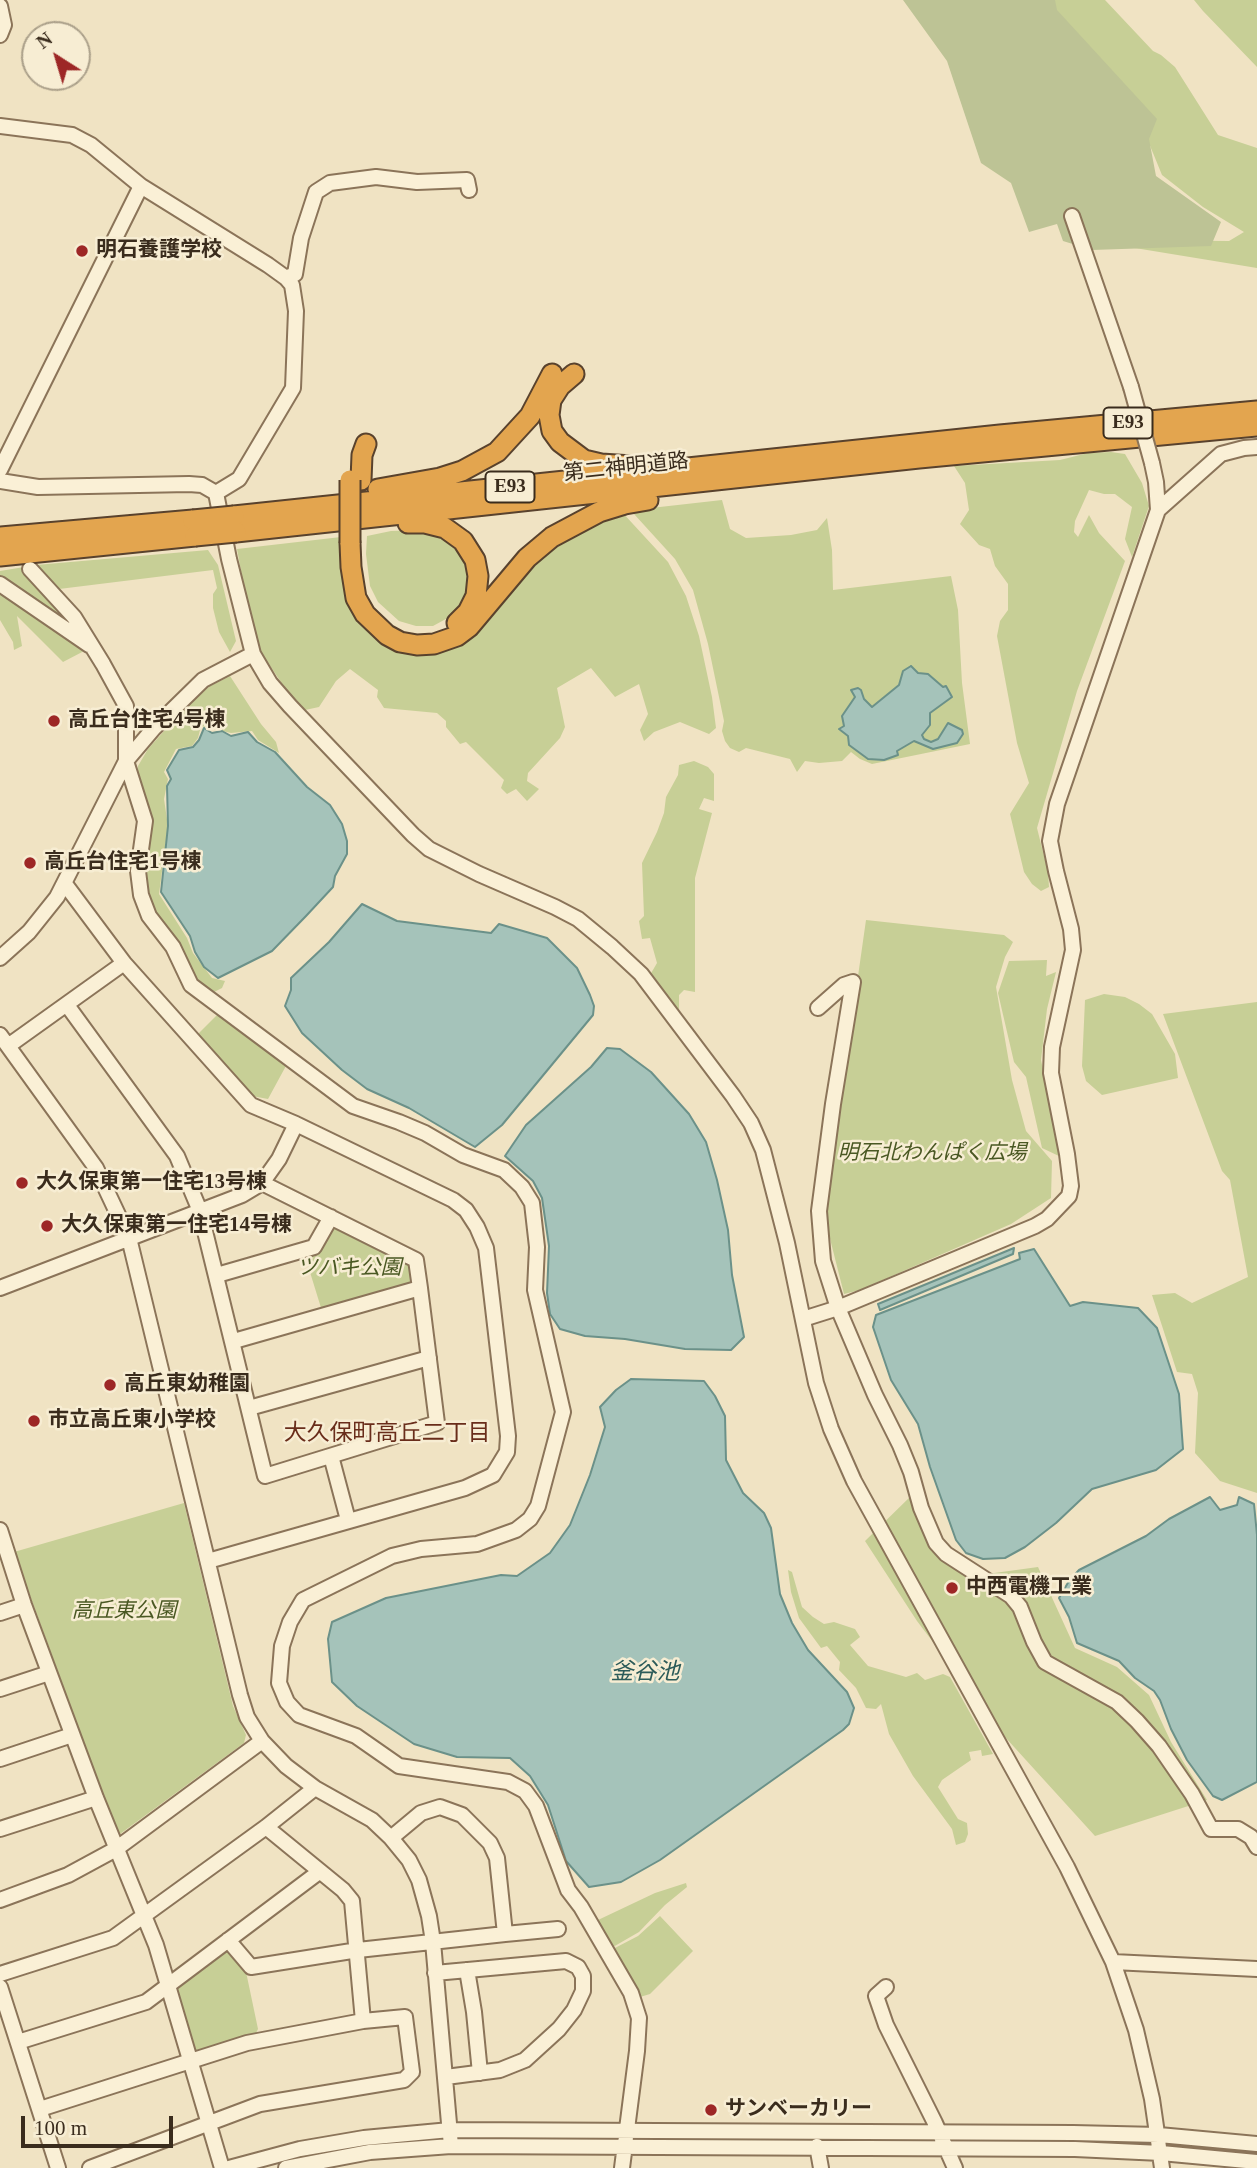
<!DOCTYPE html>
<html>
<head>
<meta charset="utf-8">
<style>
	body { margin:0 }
	#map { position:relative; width:1257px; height:2168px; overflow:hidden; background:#f0e3c3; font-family:"Times New Roman",serif }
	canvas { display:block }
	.north { position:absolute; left:21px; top:21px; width:70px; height:70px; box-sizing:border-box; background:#f7edd3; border:2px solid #aba08a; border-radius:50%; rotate:323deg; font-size:19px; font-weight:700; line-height:28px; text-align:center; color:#3a2c1d }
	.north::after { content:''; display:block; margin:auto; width:24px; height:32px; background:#9d2726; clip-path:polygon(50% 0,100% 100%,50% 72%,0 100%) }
	.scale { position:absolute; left:21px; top:2116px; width:152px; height:32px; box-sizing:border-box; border:4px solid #3a2c1d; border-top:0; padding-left:9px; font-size:21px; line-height:24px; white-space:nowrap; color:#3a2c1d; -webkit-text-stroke:5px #f7edd3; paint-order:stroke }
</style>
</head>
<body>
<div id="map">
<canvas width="1257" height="2168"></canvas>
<div class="north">N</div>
<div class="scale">100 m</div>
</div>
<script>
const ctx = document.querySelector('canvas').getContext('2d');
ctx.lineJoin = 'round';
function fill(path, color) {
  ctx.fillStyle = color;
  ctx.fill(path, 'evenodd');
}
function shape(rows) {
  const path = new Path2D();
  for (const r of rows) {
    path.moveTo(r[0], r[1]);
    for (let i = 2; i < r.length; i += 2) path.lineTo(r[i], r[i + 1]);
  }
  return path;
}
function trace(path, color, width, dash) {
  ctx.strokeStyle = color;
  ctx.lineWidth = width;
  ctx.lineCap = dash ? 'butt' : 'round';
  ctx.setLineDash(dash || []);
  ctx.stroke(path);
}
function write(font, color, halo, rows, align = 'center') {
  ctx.font = font + ' "Times New Roman","Noto Sans JP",serif';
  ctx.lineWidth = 5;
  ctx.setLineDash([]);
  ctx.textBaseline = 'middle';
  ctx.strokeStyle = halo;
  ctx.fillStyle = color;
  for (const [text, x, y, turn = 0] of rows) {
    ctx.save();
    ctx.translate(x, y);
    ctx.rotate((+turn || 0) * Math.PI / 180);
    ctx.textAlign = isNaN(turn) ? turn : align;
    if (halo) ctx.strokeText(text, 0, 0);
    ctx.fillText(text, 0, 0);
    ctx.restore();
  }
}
fill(shape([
	[1043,0,1105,0,1153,51,1161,55,1175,67,1218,135,1257,148,1257,268,1086,240,1229,241,1244,232,1203,207,1162,175,1144,131],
	[1194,0,1257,0,1257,67,1203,11],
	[1111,452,1125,454,1142,483,1149,506,1132,557,1125,539,1132,507,1115,494,1104,494,1089,490,1075,521,1074,532,1078,537,1089,515,1099,533,1125,561,1077,691,1037,828,1048,872,1049,887,1041,891,1032,884,1024,872,1010,814,1029,783,1017,743,997,636,1000,621,1008,610,1008,584,995,566,990,549,979,545,960,524,969,510,965,483,954,466,1060,460,1088,453],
	[722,500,730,529,746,538,791,535,817,530,827,518,832,550,833,590,951,576,958,610,962,683,970,744,872,764,860,759,851,752,842,761,819,763,805,761,797,772,790,759,746,748,739,752,730,748,725,741,722,731,724,721,708,644,693,590,675,559,634,514,651,508],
	[621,511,668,562,686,596,699,636,712,697,716,728,709,734,680,722,654,732,644,741,640,730,648,714,639,684,615,697,591,668,557,688,565,727,560,738,528,773,527,781,539,789,527,801,516,789,507,794,501,788,504,780,466,742,460,744,446,727,446,721,437,713,384,708,377,697,378,690,350,669,336,681,319,707,305,710,289,694,260,651,249,615,237,549,341,537,348,587,408,650,427,654,454,645,527,567,560,542],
	[422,530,449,538,464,556,471,581,463,604,455,614,433,626,416,626,399,621,378,602,370,586,366,554,367,536,391,531],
	[208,550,218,565,236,641,230,652,219,632,213,608,213,594,217,588,213,570,51,590,80,635,0,578,0,571,36,565],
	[0,588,86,650,63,662,17,616,22,646,14,650,13,642,0,620],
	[230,676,261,724,276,742,279,753,258,740,252,731,231,733,201,726,198,738,192,746,176,749,164,772,168,779,164,799,168,826,159,894,187,938,193,953,212,978,225,981,222,988,214,992,198,984,157,921,147,899,137,775,138,766,148,749,182,711,210,686],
	[694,761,708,767,714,774,714,801,704,798,699,809,712,813,695,878,695,992,684,990,679,995,679,1011,650,975,657,963,650,938,642,939,639,921,644,916,642,863,657,832,664,813,666,797,678,775,679,765],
	[866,920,1004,935,1013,942,1005,957,996,987,1012,1080,1026,1131,1052,1161,1051,1198,1011,1224,860,1290,844,1294,824,1215],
	[1047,960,1046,976,1056,972,1047,1009,1041,1060,1061,1157,1042,1148,1026,1077,1014,1062,998,993,1009,961],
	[1104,994,1125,997,1139,1004,1152,1014,1175,1054,1178,1078,1102,1095,1086,1081,1082,1066,1085,1000],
	[1257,1002,1257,1493,1220,1481,1195,1453,1198,1393,1192,1374,1177,1372,1152,1295,1175,1293,1192,1303,1248,1277,1230,1180,1222,1171,1163,1014],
	[219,1013,287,1064,268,1099,252,1096,197,1035],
	[335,1224,411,1261,416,1280,411,1285,322,1311,305,1256,322,1248],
	[912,1495,946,1555,987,1574,1038,1567,1075,1648,1117,1667,1149,1695,1171,1742,1207,1800,1095,1836,1005,1737,917,1621,865,1541],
	[184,1503,233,1706,246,1735,244,1743,120,1834,116,1831,92,1765,76,1734,80,1732,14,1552],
	[788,1570,792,1572,802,1607,813,1617,824,1624,834,1622,855,1629,860,1637,850,1645,868,1666,906,1677,917,1673,925,1680,943,1674,950,1677,993,1754,982,1756,981,1750,969,1752,971,1760,942,1780,938,1787,958,1819,967,1823,968,1834,965,1842,956,1845,952,1829,913,1776,889,1734,881,1704,876,1709,866,1708,856,1688,839,1670,840,1662,827,1646,821,1648,799,1618,791,1592],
	[686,1883,687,1887,665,1905,639,1932,613,1947,598,1920,655,1893],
	[660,1916,693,1951,650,1994,640,1997,613,1949,638,1936],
	[225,1947,245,1967,258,2029,255,2035,195,2054,175,1989,179,1983]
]), '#c7cf96');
fill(shape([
	[903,0,1055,0,1057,10,1157,119,1149,139,1156,176,1221,222,1211,246,1092,250,1063,241,1057,224,1029,232,1011,183,981,163,947,61]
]), '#bdc395');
const water = shape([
	[911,666,918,673,928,674,943,687,946,686,952,697,930,713,930,725,922,735,924,739,931,742,938,739,948,723,962,730,963,734,957,743,933,749,914,741,897,751,898,755,884,760,868,759,849,745,848,736,839,729,844,726,842,716,855,697,851,690,858,688,861,690,864,699,872,707,899,685,903,671,911,666],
	[204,728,212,733,222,731,231,736,248,732,257,742,275,752,307,787,330,805,342,824,347,841,347,854,335,876,333,887,306,916,272,951,218,978,204,967,195,952,190,936,161,892,168,826,167,786,171,779,167,770,179,750,193,747,199,740,204,728],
	[362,904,397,921,491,933,499,924,547,938,577,968,590,995,594,1006,593,1015,502,1125,475,1147,409,1108,367,1089,342,1070,302,1033,285,1006,291,990,291,978,329,942,362,904],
	[607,1048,620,1049,651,1072,689,1114,706,1142,717,1180,728,1230,732,1275,744,1337,731,1350,685,1349,625,1339,585,1336,560,1329,550,1314,547,1293,549,1246,542,1198,533,1181,505,1156,526,1125,591,1067,607,1048],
	[1014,1248,1013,1254,880,1310,878,1304,1014,1248],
	[1034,1249,1070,1306,1083,1302,1138,1308,1157,1328,1179,1394,1183,1449,1156,1470,1092,1489,1056,1523,1025,1547,1005,1558,983,1559,966,1553,956,1540,930,1467,918,1424,891,1380,873,1327,876,1315,1020,1259,1019,1253,1034,1249],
	[631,1379,704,1381,715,1396,725,1416,726,1460,743,1493,764,1513,771,1528,780,1594,792,1623,808,1650,847,1692,854,1708,849,1724,843,1730,660,1860,621,1882,589,1887,566,1861,548,1805,530,1776,510,1758,457,1757,414,1744,357,1706,332,1682,328,1639,332,1622,386,1598,501,1575,517,1576,550,1553,570,1525,590,1475,605,1427,600,1407,616,1390,631,1379],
	[1210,1497,1220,1510,1237,1505,1239,1497,1254,1504,1257,1535,1257,1782,1222,1800,1213,1796,1187,1760,1171,1729,1160,1700,1154,1691,1135,1678,1119,1661,1077,1643,1069,1617,1059,1598,1069,1581,1079,1570,1146,1536,1169,1519,1210,1497]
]);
fill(water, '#a5c3ba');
trace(water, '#6b9189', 2);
const minor = shape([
	[0,6,4,25,0,35],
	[0,126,72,135,91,145,141,186,268,265,286,278,292,285,296,311,293,388,239,479,216,493],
	[1072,216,1131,387],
	[286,278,295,274,301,238,316,192,330,183,376,177,417,182,467,180,469,190],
	[0,470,141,186],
	[0,481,38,487,189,484,202,485,216,493,229,559,253,654,270,683,290,706,413,835,429,849,479,874,555,907,578,919,612,947,641,974,733,1096,751,1123,763,1150,787,1243,816,1383,831,1429,854,1481,1067,1867,1113,1962,1136,2030,1152,2099,1162,2168],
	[1158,510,1221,454,1244,448,1257,447],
	[30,569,74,617,103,664,126,706,126,761,145,821,138,871,141,895,149,916,173,947,191,985,353,1106,399,1122,425,1133,463,1155,504,1170,522,1187,532,1203,537,1247,535,1290,563,1412,538,1506,530,1519,516,1530,477,1544,421,1549,392,1556,303,1600,290,1622,282,1646,279,1683,287,1702,299,1715,356,1736,399,1766,508,1782,525,1791,536,1806,568,1890,581,1907,631,1993,639,2018,637,2051,622,2168],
	[0,584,89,645],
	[65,884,124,963,251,1105,296,1124,453,1200,466,1210,477,1227,486,1248,508,1436,507,1452,493,1475,465,1488,208,1561],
	[0,958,29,932,57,897,126,761,154,728,203,680,253,654],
	[67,1005,177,1156,200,1211,265,1476,437,1423,420,1288,234,1341],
	[818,1008,844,985,853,982,833,1104,819,1211,823,1261,838,1308,875,1395,900,1445,911,1472,921,1508,936,1543,946,1554,1011,1596,1020,1607,1034,1642,1045,1662,1117,1702,1137,1721,1159,1746,1192,1794,1211,1829,1238,1829,1251,1837,1257,1847],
	[0,1035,96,1168,129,1238,240,1695,247,1717,262,1741,286,1766,315,1788,372,1820,391,1838,409,1860,419,1880,429,1916,433,1942,451,2146],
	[8,1046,124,963],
	[262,1183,416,1260,420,1288],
	[217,1275,314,1247,331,1217],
	[0,1288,242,1195,262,1183,279,1159,296,1124],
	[803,1319,838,1308,1035,1226,1047,1219,1069,1196,1071,1186,1067,1154,1051,1073,1052,1047,1073,950,1071,929,1056,871,1050,841,1057,804,1158,510,1156,482,1152,463],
	[249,1408,429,1358],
	[331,1456,348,1520],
	[0,1530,24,1605,96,1798,156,1945,222,2168],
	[0,1613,24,1605],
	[0,1689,49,1673],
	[0,1759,72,1735],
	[0,1829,96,1798],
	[0,1900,68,1875,116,1849,262,1741],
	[505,1934,558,1929],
	[228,1940,251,1967,358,1950,505,1934,497,1858,490,1843,462,1815,440,1807,421,1813,391,1838],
	[1113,1962,1257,1969],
	[467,1970,474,2012,480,2073],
	[435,1973,566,1961,578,1967,583,1976,583,1991,574,2010,559,2029,525,2060,500,2070,446,2077],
	[0,1974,113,1938,266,1827,315,1788],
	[0,1987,58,2168],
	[886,1987,876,1996,886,2025,935,2123,955,2168],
	[18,2042,146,2002,319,1872],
	[40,2109,247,2043,363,2021,352,1901,343,1890,266,1827],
	[817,2146,821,2168],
	[90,2168,260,2104,404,2080,412,2072,405,2017,363,2021],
	[229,2168,300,2149,364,2138,450,2130,1073,2133,1159,2135,1257,2144],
	[286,2168,370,2152,451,2146,1075,2149,1161,2153,1257,2162]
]);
const highway = shape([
	[574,374,560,386,551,400,549,415,552,431,560,442,584,460,601,464,632,466],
	[361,480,362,455,366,444],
	[378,489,440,478,462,471,497,452,530,416,552,374],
	[234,516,1000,435,1257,411],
	[408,523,425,523,445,528,463,541,475,560,478,576,476,596,468,612,457,623],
	[236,532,919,458,1257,426],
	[0,537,193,520],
	[350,543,351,567,356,598,365,614,387,635,400,642,417,645,434,644,457,636,469,627,527,558,552,537,599,512,625,504,648,500],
	[0,556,195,536]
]);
trace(minor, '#8b7459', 18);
trace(highway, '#59422d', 23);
trace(minor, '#faf0d6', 14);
trace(highway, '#e3a54f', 19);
const minorBridge = shape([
	[1131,387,1152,463]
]);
const highwayBridge = shape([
	[193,520,234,516],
	[195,536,236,532],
	[350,543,350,480]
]);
trace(minorBridge, '#8b7459', 18, []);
trace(highwayBridge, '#59422d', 23, []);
trace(minorBridge, '#faf0d6', 14);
trace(highwayBridge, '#e3a54f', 19);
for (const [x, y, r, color] of [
	[82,251,7,"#9d2726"],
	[54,721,7,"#9d2726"],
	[30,863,7,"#9d2726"],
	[22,1183,7,"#9d2726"],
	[47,1226,7,"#9d2726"],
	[110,1385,7,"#9d2726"],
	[34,1421,7,"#9d2726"],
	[952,1588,7,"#9d2726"],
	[711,2110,7,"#9d2726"]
]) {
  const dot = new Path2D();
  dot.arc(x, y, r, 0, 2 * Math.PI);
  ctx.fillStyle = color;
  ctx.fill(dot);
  trace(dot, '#f7edd3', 2.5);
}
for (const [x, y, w] of [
	[1128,423,49],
	[510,487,49]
]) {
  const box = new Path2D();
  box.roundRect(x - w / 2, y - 15.5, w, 31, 5);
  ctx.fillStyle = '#f7edd3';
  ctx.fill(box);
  trace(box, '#3a2c1d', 2);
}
write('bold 19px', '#3a2c1d', null, [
	["E93",1128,423],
	["E93",510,487]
]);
write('bold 21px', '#3a2c1d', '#f7edd3', [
	["明石養護学校",96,251],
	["高丘台住宅4号棟",68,721],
	["高丘台住宅1号棟",44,863],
	["大久保東第一住宅13号棟",36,1183],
	["大久保東第一住宅14号棟",61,1226],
	["高丘東幼稚園",124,1385],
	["市立高丘東小学校",48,1421],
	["中西電機工業",966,1588],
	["サンベーカリー",725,2110]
], 'left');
write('21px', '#3a2c1d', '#f7edd3', [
	["第二神明道路",626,468,-6]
]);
write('italic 21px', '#4a5823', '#f7edd3', [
	["明石北わんぱく広場",932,1153],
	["ツバキ公園",349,1268],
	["高丘東公園",124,1611]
]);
write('23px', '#692d1b', '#f7edd3', [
	["大久保町高丘二丁目",387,1434]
]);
write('italic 23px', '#2c5b59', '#f7edd3', [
	["釜谷池",645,1673]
]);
</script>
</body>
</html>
